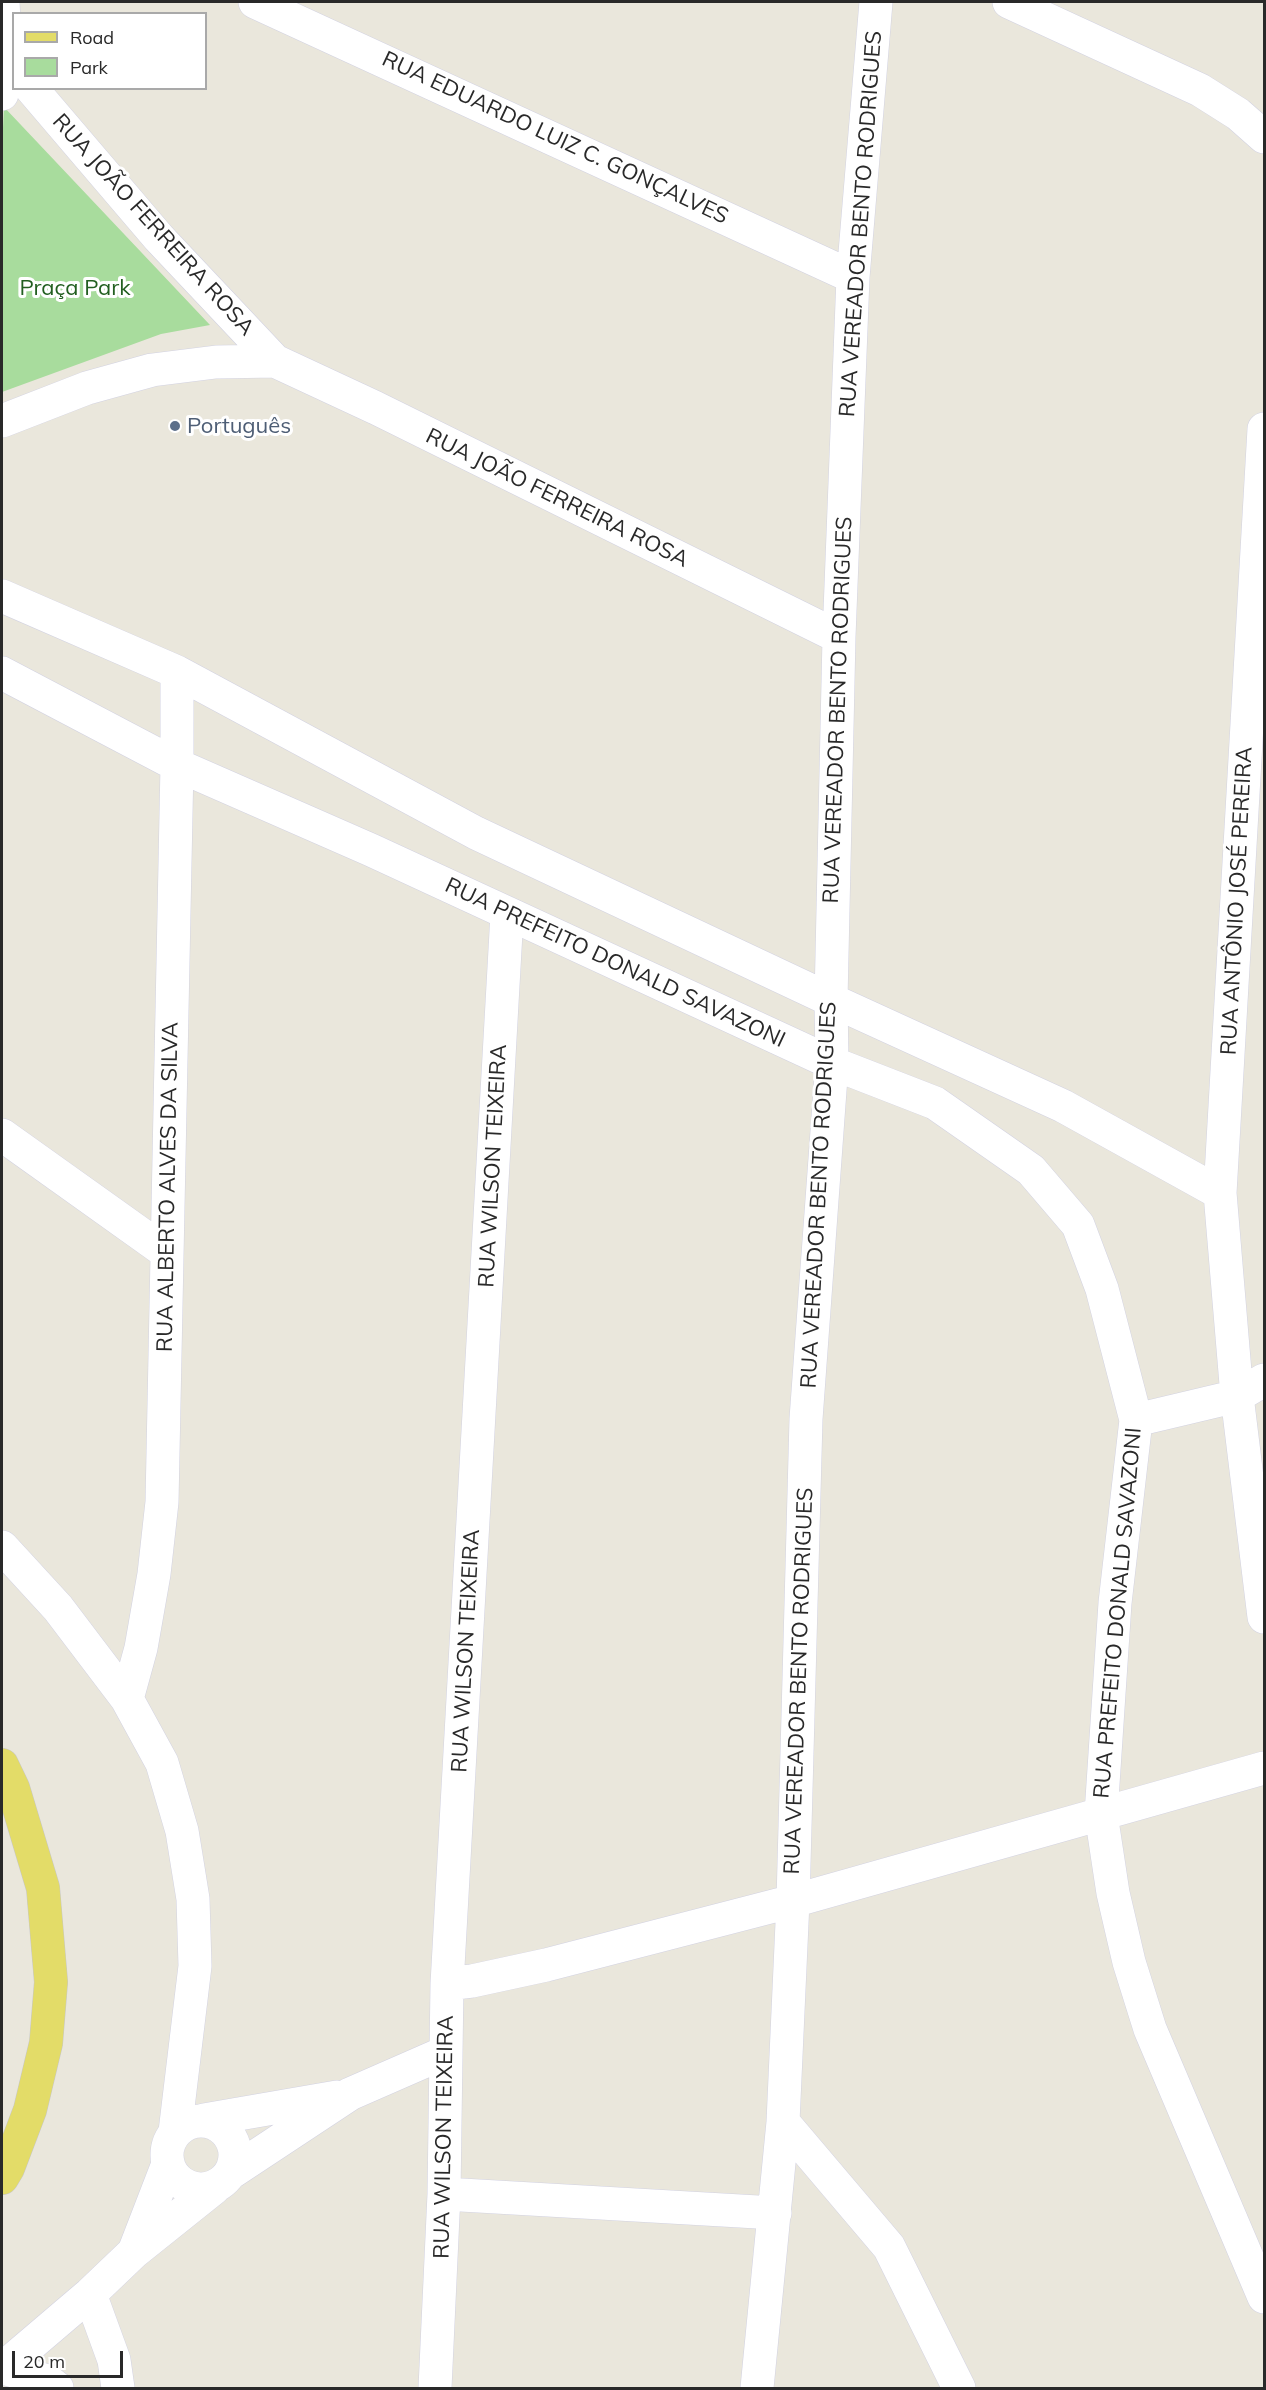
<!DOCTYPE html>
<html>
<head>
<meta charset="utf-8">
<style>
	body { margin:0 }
	#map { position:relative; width:1266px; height:2390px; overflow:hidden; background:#eae7dc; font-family:Mulish,sans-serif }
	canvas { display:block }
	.frame { position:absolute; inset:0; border:3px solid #292929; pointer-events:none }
	.legend { position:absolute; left:12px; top:12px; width:195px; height:78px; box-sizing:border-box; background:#fff; border:2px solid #a9a9a9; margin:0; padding:8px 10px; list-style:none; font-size:18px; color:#292929 }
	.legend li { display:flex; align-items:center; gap:12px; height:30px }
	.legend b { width:30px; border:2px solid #a9a9a9 }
	.scale { position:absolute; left:12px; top:2351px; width:111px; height:27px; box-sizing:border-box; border:3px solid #292929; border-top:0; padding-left:8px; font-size:18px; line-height:21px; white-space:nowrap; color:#292929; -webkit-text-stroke:4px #fff; paint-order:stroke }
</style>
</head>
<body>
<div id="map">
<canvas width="1266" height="2390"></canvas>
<div class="frame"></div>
<ul class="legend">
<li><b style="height:8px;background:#e3dc68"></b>Road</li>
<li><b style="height:16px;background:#a8dc9d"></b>Park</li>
</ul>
<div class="scale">20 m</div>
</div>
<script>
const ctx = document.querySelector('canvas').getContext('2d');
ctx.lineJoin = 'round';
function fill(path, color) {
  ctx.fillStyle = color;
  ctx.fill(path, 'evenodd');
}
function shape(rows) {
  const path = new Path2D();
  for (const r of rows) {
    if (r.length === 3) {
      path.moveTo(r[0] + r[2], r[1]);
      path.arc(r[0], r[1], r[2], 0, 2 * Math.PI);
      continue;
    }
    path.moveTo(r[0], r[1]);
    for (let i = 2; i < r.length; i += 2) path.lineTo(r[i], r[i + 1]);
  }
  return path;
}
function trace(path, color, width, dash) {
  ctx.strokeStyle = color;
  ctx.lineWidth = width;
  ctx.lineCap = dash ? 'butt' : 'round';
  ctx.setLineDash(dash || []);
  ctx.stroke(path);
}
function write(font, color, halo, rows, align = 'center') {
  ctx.font = font + ' Mulish,sans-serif';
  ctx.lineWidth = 6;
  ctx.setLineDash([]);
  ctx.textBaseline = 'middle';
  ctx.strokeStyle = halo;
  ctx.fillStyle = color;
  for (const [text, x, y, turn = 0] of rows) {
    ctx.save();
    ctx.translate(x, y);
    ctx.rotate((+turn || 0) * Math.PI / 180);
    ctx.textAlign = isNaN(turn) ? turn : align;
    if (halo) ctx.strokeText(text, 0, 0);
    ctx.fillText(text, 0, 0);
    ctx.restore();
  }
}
fill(shape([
	[4,107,210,325,161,334,2,392,2,148]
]), '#a8dc9d');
const street = shape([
	[255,2,853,277],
	[1009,2,1200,90,1238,114,1264,137],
	[31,88,159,238,275,361,376,408,839,637],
	[2,94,6,59,3,2],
	[2,421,87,388,152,370,216,362,275,361],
	[1264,429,1220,1193,1237,1396,1264,1617],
	[2,596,177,672,476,833,831,1000,1063,1106,1220,1193],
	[2,673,177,765,371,850,832,1063,935,1103,1031,1170,1078,1225,1102,1289,1136,1420,1115,1603,1101,1814,1113,1893,1129,1962,1150,2029,1264,2297],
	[2,1135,166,1252],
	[1136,1420,1237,1396,1264,1380],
	[2,1547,58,1608,127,1699,162,1763,182,1831,193,1899,195,1966,175,2132],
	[127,1699,141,1648,154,1574,162,1502,177,765,177,672],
	[447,1984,472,1981,546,1965,793,1901,1264,1768],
	[204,2120,337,2097],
	[201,2155,34],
	[783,2122,889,2247,959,2388],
	[232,2172,350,2094,446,2052],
	[444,2194,775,2213],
	[134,2252,168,2164],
	[90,2294,114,2360,118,2388],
	[3,2368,48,2381,57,2388],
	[2,2369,90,2294,134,2252,214,2188],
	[435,2388,444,2194,447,1984,507,914],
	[757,2388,783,2122,793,1901,806,1419,832,1063,831,1000,839,637,853,277,876,2]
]);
const primary = shape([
	[2,1765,13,1788,43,1888,51,1982,46,2043,30,2110,8,2168,2,2178]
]);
trace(street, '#d2d2e1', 34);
trace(primary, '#c7c7c7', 34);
trace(street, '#fff', 33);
trace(primary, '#e3dc68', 33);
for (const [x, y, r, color] of [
	[175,426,6,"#5c6f8a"]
]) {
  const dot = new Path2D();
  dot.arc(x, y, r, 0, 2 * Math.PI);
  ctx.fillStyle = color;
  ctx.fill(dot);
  trace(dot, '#fff', 2);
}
write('22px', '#292929', '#fff', [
	["RUA EDUARDO LUIZ C. GONÇALVES",555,138,25],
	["RUA VEREADOR BENTO RODRIGUES",861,224,-86],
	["RUA JOÃO FERREIRA ROSA",153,225,48],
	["RUA JOÃO FERREIRA ROSA",557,498,26],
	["RUA VEREADOR BENTO RODRIGUES",838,710,-88],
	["RUA ANTÔNIO JOSÉ PEREIRA",1237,901,-87],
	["RUA PREFEITO DONALD SAVAZONI",615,963,25],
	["RUA WILSON TEIXEIRA",493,1166,-87],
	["RUA ALBERTO ALVES DA SILVA",168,1187,-89],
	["RUA VEREADOR BENTO RODRIGUES",819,1195,-87],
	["RUA PREFEITO DONALD SAVAZONI",1118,1613,-85],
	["RUA WILSON TEIXEIRA",466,1651,-87],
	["RUA VEREADOR BENTO RODRIGUES",799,1681,-88],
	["RUA WILSON TEIXEIRA",444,2137,-89]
]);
write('22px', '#225f20', '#fff', [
	["Praça Park",75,288]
]);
write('22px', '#4e5e75', '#fff', [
	["Português",187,426]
], 'left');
</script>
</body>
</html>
